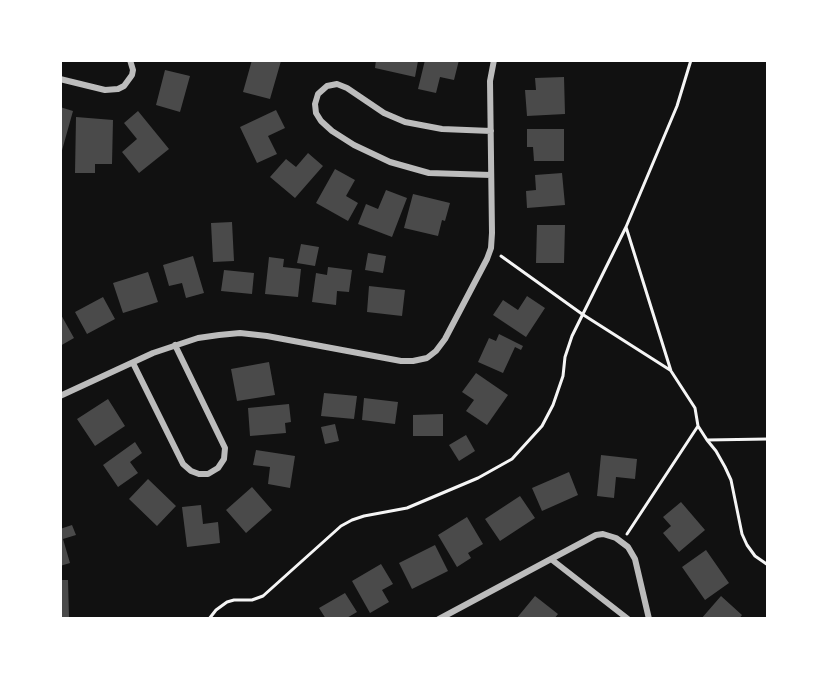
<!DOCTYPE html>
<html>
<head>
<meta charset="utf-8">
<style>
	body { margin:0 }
	#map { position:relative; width:828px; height:679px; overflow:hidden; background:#111; font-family:"Titillium Web",sans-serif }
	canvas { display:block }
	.frame { position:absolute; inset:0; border:62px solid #fff; pointer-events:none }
</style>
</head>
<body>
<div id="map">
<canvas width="828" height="679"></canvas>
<div class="frame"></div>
</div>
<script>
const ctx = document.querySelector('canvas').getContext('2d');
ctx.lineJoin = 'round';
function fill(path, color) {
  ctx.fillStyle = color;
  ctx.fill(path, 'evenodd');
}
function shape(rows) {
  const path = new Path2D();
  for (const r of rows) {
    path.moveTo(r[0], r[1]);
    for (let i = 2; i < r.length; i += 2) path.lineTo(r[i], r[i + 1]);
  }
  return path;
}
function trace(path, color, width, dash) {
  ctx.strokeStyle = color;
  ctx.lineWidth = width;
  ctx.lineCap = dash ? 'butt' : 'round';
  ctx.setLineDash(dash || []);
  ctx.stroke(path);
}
fill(shape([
	[252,60,281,61,270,99,243,92],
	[376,60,416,60,418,61,415,77,375,68],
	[425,60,459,60,454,80,440,77,436,93,418,89],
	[165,70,190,76,180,112,156,105],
	[564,77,565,114,527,116,525,90,536,90,535,78],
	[60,107,73,111,61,154,60,154],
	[276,110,285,128,268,136,277,154,257,163,240,127],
	[138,111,169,149,139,173,122,152,137,139,124,123],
	[76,117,113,120,112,164,95,164,95,173,75,173],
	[527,129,564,129,564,161,534,161,533,147,527,147],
	[308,153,323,166,295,198,270,177,286,159,296,167],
	[335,169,355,180,346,196,358,203,348,221,316,203],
	[562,173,565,205,527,208,526,191,536,190,535,175],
	[386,190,407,198,392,237,358,224,366,204,378,209],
	[413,194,450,203,445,221,442,220,438,236,404,228],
	[232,222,234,261,213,262,211,223],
	[537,225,565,225,564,263,536,263],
	[301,244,319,247,315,266,297,263],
	[368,253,386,256,383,273,365,270],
	[193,256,204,293,186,298,182,283,169,286,163,265],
	[269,257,284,259,283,267,301,269,298,297,265,294],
	[328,267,352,270,349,292,337,291,336,305,312,302,316,273,327,275],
	[224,270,254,273,252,294,221,291],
	[148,272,158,302,123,313,113,283],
	[369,286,405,290,402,316,367,312],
	[527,296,545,308,526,337,493,315,503,300,518,310],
	[103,297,115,319,87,334,75,312],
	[60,313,74,338,60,346],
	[499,334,523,346,521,350,515,347,503,373,478,362,489,338,496,341],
	[269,362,275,395,237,401,231,369],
	[476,373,508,395,487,425,466,411,474,400,462,392],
	[324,393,357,396,354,419,321,416],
	[364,398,398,402,395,424,362,420],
	[108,399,125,426,95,446,77,419],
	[289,404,291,422,285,423,286,433,250,436,248,408],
	[443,414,443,436,413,436,413,415],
	[335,424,339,441,325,444,321,427],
	[466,435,475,451,459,461,449,445],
	[135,442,142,453,130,462,138,473,118,487,103,465],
	[256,450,295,456,290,488,268,484,270,467,253,465],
	[601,455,637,459,635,479,616,477,614,498,597,496],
	[569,472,578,495,542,511,532,488],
	[148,479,176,506,157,526,129,499],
	[252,487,272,510,246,533,226,510],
	[520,496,535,518,500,541,485,519],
	[681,502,705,530,679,552,663,533,671,526,663,517],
	[201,505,203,524,218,522,220,543,187,547,182,507],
	[467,517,483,544,468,553,471,558,457,567,438,535],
	[72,525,76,535,63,539,70,563,60,566,60,529],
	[435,545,448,571,412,589,399,563],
	[706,550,729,583,705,600,682,567],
	[381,564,393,584,382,590,389,602,370,613,352,581],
	[60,580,68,580,69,617,60,617],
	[345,593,357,612,345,619,326,619,319,608],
	[535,596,558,614,554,619,516,619],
	[721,596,742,615,739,619,701,619]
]), '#4a4a4a');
trace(shape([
	[691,60,677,106,626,227,671,371,695,408,698,426,707,440,716,451,725,467,731,480,742,534,747,545,755,556,768,565],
	[501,256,582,314,670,370],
	[707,440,768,439],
	[627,534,698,426],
	[209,619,216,610,227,602,234,600,252,600,263,596,341,526,352,520,364,516,407,508,478,478,512,459,542,426,553,405,563,376,565,357,572,336,626,227]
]), '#f5f5f5', 3);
trace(shape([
	[60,79,105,90,118,89,124,86,132,75,133,70,130,60],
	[491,131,442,129,405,122,384,113,347,88,337,84,327,86,318,94,315,104,316,113,321,121,332,131,354,145,390,162,429,173,491,175],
	[133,363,183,464,191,471,199,474,208,474,218,468,224,459,225,448,175,345],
	[60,396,153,353,198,338,219,335,240,333,267,336,401,361,413,361,427,358,436,351,445,339,487,259,491,248,492,233,490,81,494,60],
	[439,619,551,559],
	[628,619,551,559,596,535,603,534,616,538,628,547,635,559,649,619]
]), '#bcbcbc', 6);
</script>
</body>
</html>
